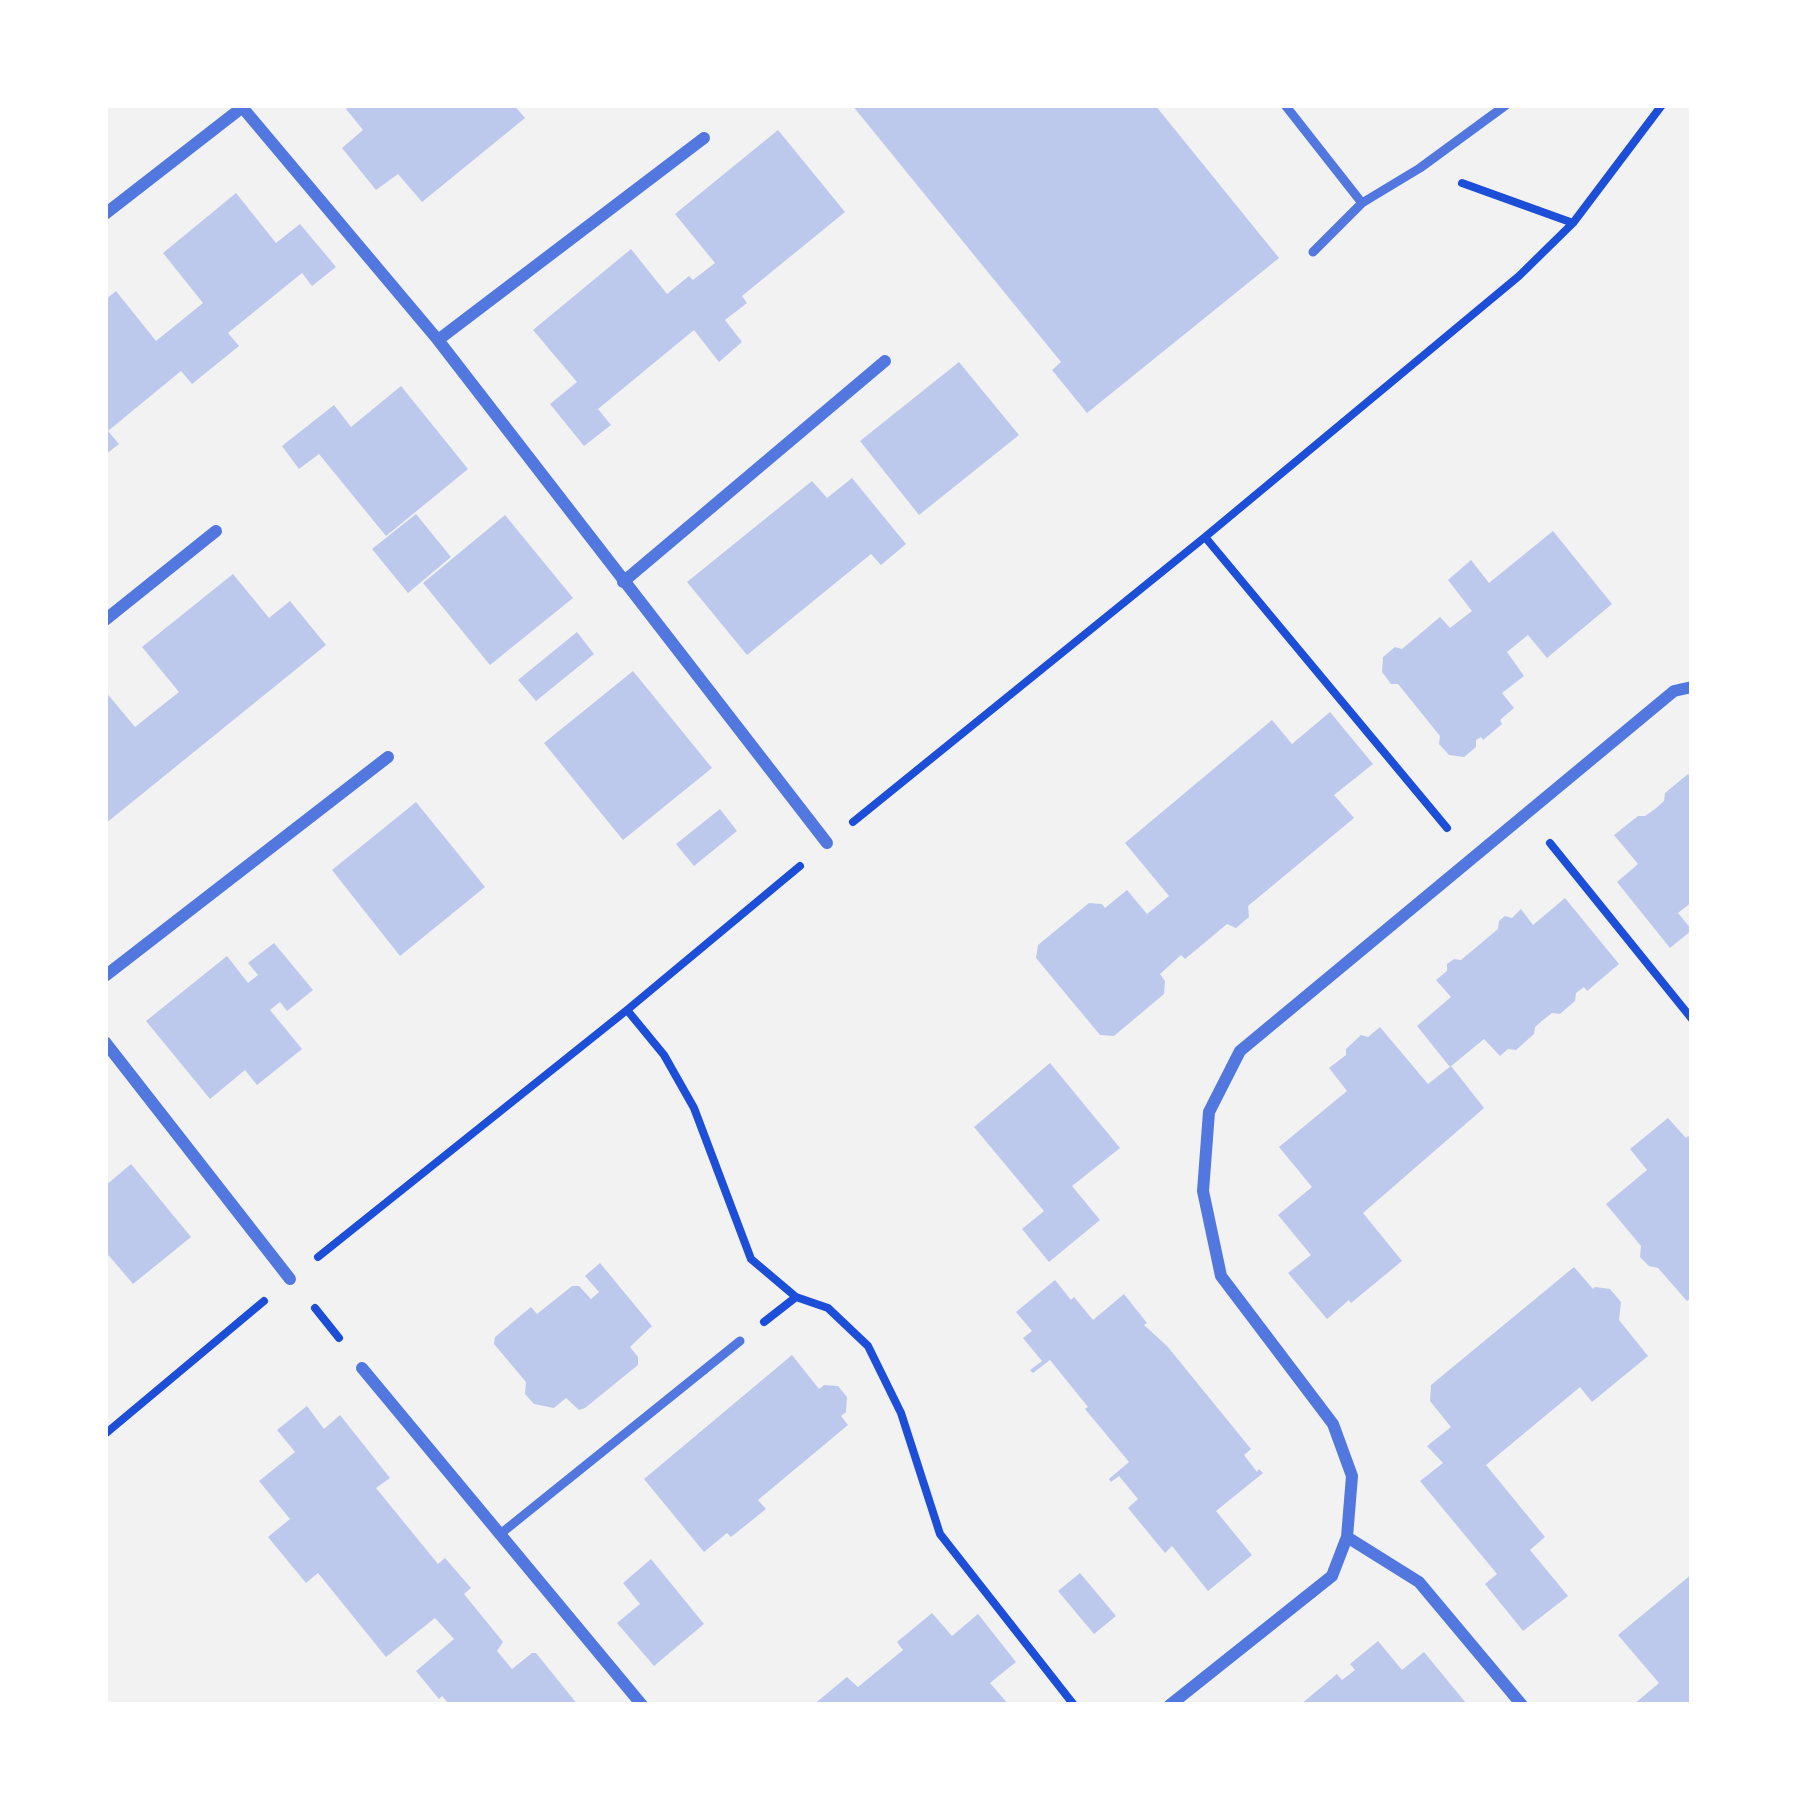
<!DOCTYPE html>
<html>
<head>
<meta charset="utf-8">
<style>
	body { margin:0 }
	#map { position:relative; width:1797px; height:1810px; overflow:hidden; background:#f2f2f2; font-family:"Nunito Sans",sans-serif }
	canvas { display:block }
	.frame { position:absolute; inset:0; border:108px solid #fff; pointer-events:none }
</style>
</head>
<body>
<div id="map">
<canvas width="1797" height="1810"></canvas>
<div class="frame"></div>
</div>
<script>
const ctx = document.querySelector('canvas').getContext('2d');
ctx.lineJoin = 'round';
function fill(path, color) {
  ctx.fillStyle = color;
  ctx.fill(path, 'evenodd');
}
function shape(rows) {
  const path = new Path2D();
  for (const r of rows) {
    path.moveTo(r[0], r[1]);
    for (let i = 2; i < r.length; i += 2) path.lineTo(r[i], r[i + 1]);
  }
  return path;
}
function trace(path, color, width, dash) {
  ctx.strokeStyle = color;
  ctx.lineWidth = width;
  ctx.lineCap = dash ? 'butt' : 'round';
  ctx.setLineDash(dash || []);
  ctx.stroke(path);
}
fill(shape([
	[350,105,514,105,525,118,422,202,398,174,376,190,342,148,363,130,346,109],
	[852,105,1155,105,1279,258,1087,413,1052,370,1061,362],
	[778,130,845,212,742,296,747,303,725,320,742,342,719,362,694,330,598,409,611,425,584,446,550,404,577,382,533,330,631,249,667,294,689,276,693,280,715,263,675,214],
	[236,193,276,243,300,224,336,267,312,286,302,273,228,333,239,346,192,384,181,371,108,431,119,444,105,455,105,300,116,291,156,341,203,303,163,253],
	[959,362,1019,435,919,515,860,441],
	[401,386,468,469,386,536,319,454,299,469,282,446,334,405,351,427],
	[852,478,906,544,881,565,871,554,747,655,687,582,812,481,827,498],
	[416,514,451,557,408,593,372,549],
	[505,515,573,598,490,665,423,583],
	[1553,531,1612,604,1547,658,1528,635,1507,652,1524,676,1502,693,1514,708,1500,720,1502,724,1483,740,1481,737,1476,740,1476,747,1464,757,1449,755,1439,744,1440,736,1398,684,1391,684,1382,672,1383,657,1395,647,1402,649,1440,617,1450,628,1472,611,1448,580,1471,560,1489,583],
	[233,574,269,618,290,601,326,645,105,824,105,691,135,727,179,692,142,647],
	[577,632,594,654,536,701,518,680],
	[633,671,712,768,623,840,544,743],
	[1330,712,1373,764,1334,795,1354,818,1248,906,1249,917,1236,928,1227,924,1185,959,1181,955,1160,974,1165,981,1164,994,1114,1036,1100,1035,1036,958,1038,945,1089,903,1102,904,1105,908,1127,890,1147,914,1169,896,1125,843,1272,720,1292,744],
	[1688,774,1692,779,1692,902,1678,913,1692,930,1670,948,1617,882,1638,864,1614,835,1638,816,1645,816,1655,809,1664,801,1665,793],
	[416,802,485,887,400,956,332,870],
	[720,809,737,831,694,866,676,844],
	[1565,898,1619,964,1587,991,1584,987,1576,993,1575,1001,1560,1014,1552,1013,1543,1020,1535,1027,1534,1034,1516,1050,1508,1049,1500,1056,1484,1039,1450,1067,1417,1026,1451,997,1436,980,1447,971,1447,964,1454,959,1461,960,1498,929,1499,921,1505,916,1512,918,1521,909,1533,925],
	[274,943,313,990,287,1011,280,1002,270,1010,302,1049,257,1085,245,1070,210,1099,146,1021,227,956,248,983,258,975,248,963],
	[1380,1027,1428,1084,1451,1066,1484,1108,1363,1213,1402,1261,1351,1303,1349,1300,1327,1319,1288,1273,1311,1255,1278,1215,1312,1187,1279,1147,1347,1091,1329,1068,1346,1055,1346,1049,1361,1035,1368,1037],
	[1050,1063,1120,1148,1072,1186,1100,1220,1049,1262,1022,1229,1044,1211,974,1127],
	[1668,1118,1686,1138,1688,1136,1692,1141,1692,1297,1687,1301,1658,1268,1649,1266,1640,1257,1641,1246,1606,1204,1647,1170,1630,1149],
	[131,1164,191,1237,133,1284,105,1251,105,1186],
	[600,1263,652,1326,630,1347,638,1357,638,1365,585,1408,579,1410,566,1398,554,1408,534,1404,525,1394,526,1382,494,1344,495,1337,531,1307,537,1314,572,1286,579,1286,591,1299,599,1292,585,1276],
	[1574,1267,1593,1289,1595,1287,1610,1289,1621,1302,1619,1320,1648,1356,1592,1402,1580,1387,1486,1465,1545,1537,1530,1550,1568,1596,1523,1631,1485,1584,1497,1574,1420,1481,1443,1463,1427,1446,1451,1427,1430,1401,1431,1385],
	[1055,1280,1071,1300,1074,1297,1093,1320,1124,1294,1147,1323,1144,1325,1167,1346,1251,1449,1244,1455,1257,1472,1259,1469,1263,1473,1216,1511,1252,1555,1208,1591,1172,1546,1165,1553,1128,1508,1138,1499,1119,1476,1111,1482,1109,1479,1129,1462,1085,1409,1088,1407,1050,1360,1033,1373,1030,1370,1042,1361,1023,1338,1032,1331,1016,1312],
	[792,1355,819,1389,824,1385,838,1386,847,1397,846,1412,841,1416,848,1425,758,1500,766,1509,731,1537,727,1533,704,1552,644,1479],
	[307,1406,324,1429,340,1415,390,1478,376,1488,438,1564,445,1558,471,1588,464,1594,503,1642,497,1651,512,1669,532,1653,536,1653,578,1705,450,1705,442,1696,439,1699,416,1671,454,1639,435,1618,386,1657,318,1573,306,1583,268,1537,290,1519,259,1481,295,1452,277,1430],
	[651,1559,704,1624,654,1666,617,1623,640,1604,623,1583],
	[1080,1573,1116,1616,1094,1634,1058,1591],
	[1692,1574,1692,1705,1633,1705,1659,1683,1618,1635],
	[932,1613,952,1636,978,1614,1016,1662,990,1683,1009,1705,813,1705,847,1677,858,1687,903,1650,897,1642],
	[1378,1641,1402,1670,1424,1652,1466,1703,1300,1705,1337,1674,1342,1680,1355,1670,1350,1664]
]), '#bdc9ec');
trace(shape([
	[1462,183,1573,223],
	[1205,537,1447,828],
	[853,822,1205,537,1519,276,1573,223,1662,105],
	[1550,843,1692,1019],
	[627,1010,664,1055,694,1108,751,1259,796,1297,828,1308,868,1346,901,1413,940,1534,1074,1705],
	[318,1257,627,1010,800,866],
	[315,1308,339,1338],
	[764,1322,796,1297],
	[105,1434,264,1301]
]), '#1d4ed8', 8);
trace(shape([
	[1285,105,1362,203,1420,168,1506,105],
	[1313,252,1362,203],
	[499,1535,740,1341]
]), '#5277de', 9);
trace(shape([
	[242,107,438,340,827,843],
	[105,214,244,106],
	[438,340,704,138],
	[623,582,885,361],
	[105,620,216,531],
	[105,976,388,757],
	[105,1042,290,1279],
	[362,1368,642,1705],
	[1347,1537,1419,1582,1522,1705],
	[1170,1705,1332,1576,1347,1537,1352,1476,1333,1424,1221,1276,1203,1191,1209,1112,1240,1051,1674,691,1692,687]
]), '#5277de', 12);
</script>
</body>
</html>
